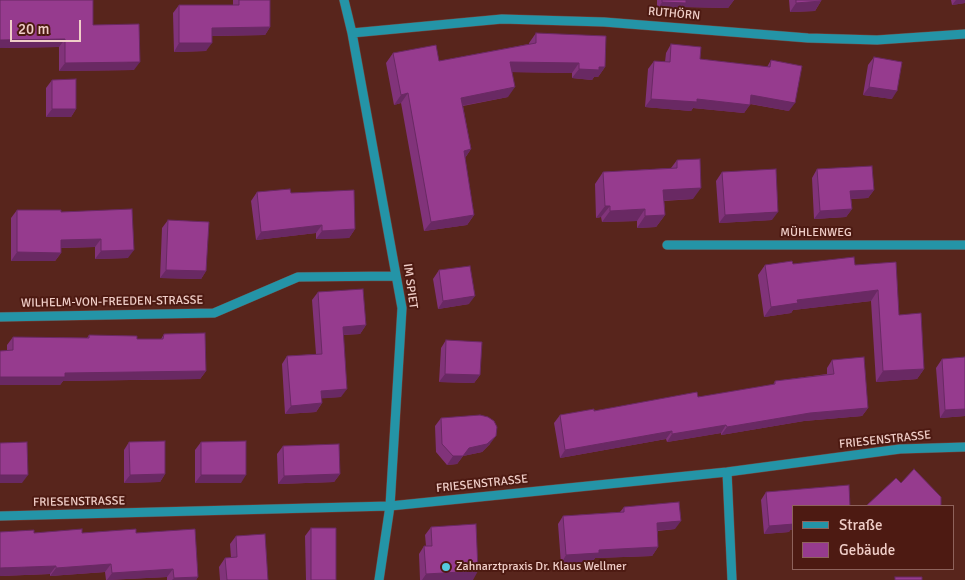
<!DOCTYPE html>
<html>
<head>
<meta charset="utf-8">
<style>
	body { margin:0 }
	#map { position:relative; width:965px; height:580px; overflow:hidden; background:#58251c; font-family:Signika,sans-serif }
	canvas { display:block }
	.legend { position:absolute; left:792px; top:505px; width:162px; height:65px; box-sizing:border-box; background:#4d1a12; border:1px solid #8e625b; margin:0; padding:6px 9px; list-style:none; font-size:15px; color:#f0cec8 }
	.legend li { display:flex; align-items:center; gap:10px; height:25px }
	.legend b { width:25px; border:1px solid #8e625b }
	.scale { position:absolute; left:10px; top:20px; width:71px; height:22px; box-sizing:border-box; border:2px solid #f0cec8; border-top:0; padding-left:6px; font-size:15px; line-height:18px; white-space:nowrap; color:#f0cec8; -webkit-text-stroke:4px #4d1a12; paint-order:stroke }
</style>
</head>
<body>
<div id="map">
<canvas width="965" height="580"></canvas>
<ul class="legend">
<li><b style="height:6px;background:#2494a7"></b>Straße</li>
<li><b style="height:14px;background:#963b8e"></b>Gebäude</li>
</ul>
<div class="scale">20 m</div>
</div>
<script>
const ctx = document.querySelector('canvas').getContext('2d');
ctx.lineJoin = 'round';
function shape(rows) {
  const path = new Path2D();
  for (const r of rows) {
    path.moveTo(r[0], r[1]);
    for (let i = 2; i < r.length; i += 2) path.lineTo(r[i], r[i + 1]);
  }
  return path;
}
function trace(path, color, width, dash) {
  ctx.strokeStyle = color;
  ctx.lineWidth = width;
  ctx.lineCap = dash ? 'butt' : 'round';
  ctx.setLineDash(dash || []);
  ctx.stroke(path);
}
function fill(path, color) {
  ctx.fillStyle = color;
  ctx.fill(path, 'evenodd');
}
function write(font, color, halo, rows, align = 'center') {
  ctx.font = font + ' Signika,sans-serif';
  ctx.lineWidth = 4;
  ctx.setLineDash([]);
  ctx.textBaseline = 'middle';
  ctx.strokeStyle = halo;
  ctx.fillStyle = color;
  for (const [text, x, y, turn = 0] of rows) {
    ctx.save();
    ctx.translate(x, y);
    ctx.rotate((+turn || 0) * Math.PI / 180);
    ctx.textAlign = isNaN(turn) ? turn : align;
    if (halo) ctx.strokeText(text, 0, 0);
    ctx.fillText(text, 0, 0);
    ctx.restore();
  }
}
const minor = shape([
	[344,0,352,33,402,308,390,506,379,580],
	[352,33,502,19,604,22,808,38,877,40,965,34],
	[667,245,965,245],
	[0,317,214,313,298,277,396,276],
	[727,472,732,580],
	[0,516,390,506,727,472,900,449,965,447]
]);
trace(minor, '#73433b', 10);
trace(minor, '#2494a7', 9);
fill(shape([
	[233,0,270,0,270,27,265,35,212,36,206,51,174,52,173,13,179,5,233,5],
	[657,0,734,0,728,8,684,7,680,12,657,10],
	[789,0,821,0,821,1,815,11,790,12],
	[951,0,965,0,965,3,952,5],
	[93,25,134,70,59,71,59,47,0,48],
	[536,33,605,67,598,77,594,77,592,80,572,78,572,73,512,72,508,97,463,106,471,149,465,158,474,215,467,225,424,231,401,103,394,105,386,63,393,53,439,61,529,44,529,43],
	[671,44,700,59,767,67,771,60,789,111,750,104,744,113,693,108,691,111,645,107,648,69,654,61,665,62,666,53],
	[874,57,892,99,863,95,868,65],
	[52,80,76,109,71,117,46,117,46,88],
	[677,160,693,199,664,201,665,215,656,227,637,228,637,221,602,222,601,217,596,218,595,184,603,172,671,168],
	[817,169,874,190,868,198,851,199,852,209,846,217,814,219,812,178],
	[722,172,772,220,719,223,716,181],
	[257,192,291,193,355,229,349,238,316,239,316,233,256,240,251,201],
	[17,210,61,212,128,258,95,259,95,247,61,248,61,253,55,261,11,261,11,218],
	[168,220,206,271,201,279,160,278,162,228],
	[793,264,855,265,899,315,924,369,917,379,876,382,871,301,793,310,791,313,764,317,758,275,765,265],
	[439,270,469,304,438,309,433,279],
	[318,292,366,325,360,334,343,335,341,397,322,398,322,403,316,412,285,414,282,364,287,356,316,354,312,300],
	[164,334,206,371,200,379,63,381,60,385,7,351,7,345,13,337,87,338,89,335,137,339,161,339],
	[446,340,480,375,474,383,439,382,441,348],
	[942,359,965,416,940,418,936,368],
	[832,360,868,408,862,416,804,421,721,435,721,433,667,442,666,439,560,458,554,423,560,415,698,397,773,385,775,381,827,374,827,368],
	[441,418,490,444,482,452,463,456,457,464,447,465,436,452,435,426],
	[129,442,165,474,160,482,124,483,124,450],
	[201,442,241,483,195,483,195,450],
	[283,446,340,474,334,482,278,484,277,454],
	[766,492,790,530,789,532,764,534,761,500],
	[624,507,675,529,658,531,658,547,652,556,595,558,593,561,561,564,558,524,563,516,620,512],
	[431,527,473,580,420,580,419,554,424,546,426,546,425,535],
	[311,528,336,580,306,580,305,536],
	[34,533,136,533,198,577,196,580,167,580,167,577,106,580,105,572,50,576,50,574,0,576],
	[236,536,268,580,220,580,219,567,225,558,231,558,230,544]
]), '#81337a');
fill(shape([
	[685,0,734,0,728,8,684,7,680,12,657,10,662,2],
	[956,0,965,0,965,3,952,5],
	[821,1,815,11,790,12,796,3],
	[270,27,265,35,206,36,212,28],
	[65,39,59,47,0,48,0,40],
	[179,43,212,43,206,51,174,52],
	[140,62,134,70,59,71,65,63],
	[510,62,579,63,572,73,503,72],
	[599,67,605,67,598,77,594,77,592,80,572,78,579,69],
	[515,87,508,97,455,107,461,98],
	[869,87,897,91,892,99,863,95],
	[408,93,401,103,394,105,401,95],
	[751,95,795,103,789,111,746,103],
	[651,99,697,99,750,105,744,113,693,108,691,111,645,107],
	[52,109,76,109,71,117,46,117],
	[471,149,464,159,464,151],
	[701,188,693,199,655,201,663,190],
	[874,190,868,198,845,199,850,191],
	[605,206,610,206,601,217,596,218],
	[645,209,637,221,602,222,610,211],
	[852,209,846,217,814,219,820,211],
	[778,212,772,220,719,223,725,215],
	[474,215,467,225,424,231,431,222],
	[665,215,656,227,637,228,645,216],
	[322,225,316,233,256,240,261,232],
	[355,229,349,238,316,239,322,231],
	[101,239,95,247,55,248,61,240],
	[134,250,128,258,95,259,101,251],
	[17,252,61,253,55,261,11,261],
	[166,270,206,271,201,279,160,278],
	[878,290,871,301,793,310,791,313,764,317,771,307,797,300],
	[475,296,469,304,438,309,443,301],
	[366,325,360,334,337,335,343,327],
	[924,369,917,379,876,382,883,371],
	[206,371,200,379,63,381,60,385,0,385,0,377,65,373],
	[445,374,480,375,474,383,439,382],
	[347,389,341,397,315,399,321,391],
	[322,403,316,412,285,414,291,406],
	[868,408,862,416,804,421,721,435,727,427,810,413],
	[965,409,965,416,940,418,945,410],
	[726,425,721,433,667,442,672,434],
	[672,431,666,439,560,458,565,450],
	[496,436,490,444,482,452,463,456,457,464,447,465,453,456,469,448],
	[165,474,160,482,124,483,130,475],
	[340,474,334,482,278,484,284,476],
	[0,475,28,475,22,483,0,483],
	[201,475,246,475,241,483,195,483],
	[681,521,675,529,652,531,657,523],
	[794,522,794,530,790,530,789,532,764,534,769,526],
	[658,547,652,556,595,558,593,561,561,564,566,555,599,550],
	[111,564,105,572,50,576,56,568],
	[56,566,50,574,0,576,0,568],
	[173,569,167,577,107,580,112,573],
	[478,571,473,580,422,580,426,574],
	[198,577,196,580,172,580,174,578]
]), '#692963');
const building = shape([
	[0,0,93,0,93,25,139,24,140,62,65,63,65,39,0,40,0,0],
	[239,0,270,0,270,27,212,28,212,43,179,43,179,5,239,5,239,0],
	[662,0,686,0,686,3,662,2,662,0],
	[796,0,821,0,821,1,796,3,796,0],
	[536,33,606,36,605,67,599,67,599,70,579,69,579,63,510,62,515,87,461,98,471,149,464,151,474,215,431,222,408,93,401,95,393,53,436,45,439,61,536,43,536,33],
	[671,44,701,47,700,59,770,67,771,60,802,66,795,103,751,95,750,105,697,99,697,102,651,99,654,61,670,62,671,44],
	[874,57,902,62,897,91,869,87,874,57],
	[76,79,76,109,52,109,52,80,76,79],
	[700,159,701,188,663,190,665,215,645,216,645,209,610,211,610,206,605,206,603,172,677,168,677,160,700,159],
	[872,166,874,190,850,191,852,209,820,211,817,169,872,166],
	[776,169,778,212,725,215,722,172,776,169],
	[290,189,291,193,354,190,355,229,322,231,322,225,261,232,257,192,290,189],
	[132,209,134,250,101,251,101,239,61,240,61,253,17,252,17,210,61,210,61,212,132,209],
	[168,220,209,222,206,271,166,270,168,220],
	[854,257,855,265,896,262,899,315,921,313,924,369,883,371,878,290,797,300,798,303,771,307,765,265,792,261,793,264,854,257],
	[470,266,475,296,443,301,439,270,470,266],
	[363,289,366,325,343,327,347,389,321,391,322,403,291,406,287,356,322,354,318,292,363,289],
	[205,333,206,371,65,373,65,377,0,377,0,351,13,350,13,337,89,338,89,335,137,336,137,339,163,339,164,334,205,333],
	[446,340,482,342,480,375,445,374,446,340],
	[864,357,868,408,810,413,727,427,726,425,672,434,672,431,565,450,560,415,594,409,594,411,697,392,698,397,775,384,775,381,834,374,832,360,864,357],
	[965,357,965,409,945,410,942,359,965,357],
	[480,415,488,417,494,421,497,427,496,436,487,444,469,448,463,456,453,456,442,444,441,418,480,415],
	[165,441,165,474,130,475,129,442,165,441],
	[246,441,246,475,201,475,201,442,246,441],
	[27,442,28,475,0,475,0,443,27,442],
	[339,444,340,474,284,476,283,446,339,444],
	[914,469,941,497,941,506,866,506,896,478,901,483,914,469],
	[849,485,850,506,794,506,794,524,769,526,766,492,849,485],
	[679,502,681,521,657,523,658,547,599,550,599,553,566,555,563,516,624,512,624,507,679,502],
	[476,524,478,571,426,574,424,546,432,546,431,527,476,524],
	[311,528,336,528,336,580,311,580,311,528],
	[82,529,82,533,136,529,136,533,195,529,198,577,174,578,173,569,112,573,111,564,56,568,56,566,0,568,0,532,34,530,34,533,82,529],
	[265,534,268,580,227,580,225,558,237,557,236,536,265,534],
	[895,577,922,577,922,580,895,580,895,577]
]);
fill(building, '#963b8e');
trace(building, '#692963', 1);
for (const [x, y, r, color] of [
	[446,567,5,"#55cadf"]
]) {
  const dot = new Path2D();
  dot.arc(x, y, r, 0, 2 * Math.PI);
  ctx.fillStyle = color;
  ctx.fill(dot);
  trace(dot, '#4d1a12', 2);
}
write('12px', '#f0cec8', '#4d1a12', [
	["RUTHÖRN",674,14,5],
	["MÜHLENWEG",816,233],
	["IM SPIET",410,286,82],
	["WILHELM-VON-FREEDEN-STRASSE",112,302,-1],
	["FRIESENSTRASSE",885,440,-6],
	["FRIESENSTRASSE",482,484,-6],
	["FRIESENSTRASSE",79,502,-1]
]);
write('12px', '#f0cec8', '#4d1a12', [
	["Zahnarztpraxis Dr. Klaus Wellmer",456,567]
], 'left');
</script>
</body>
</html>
